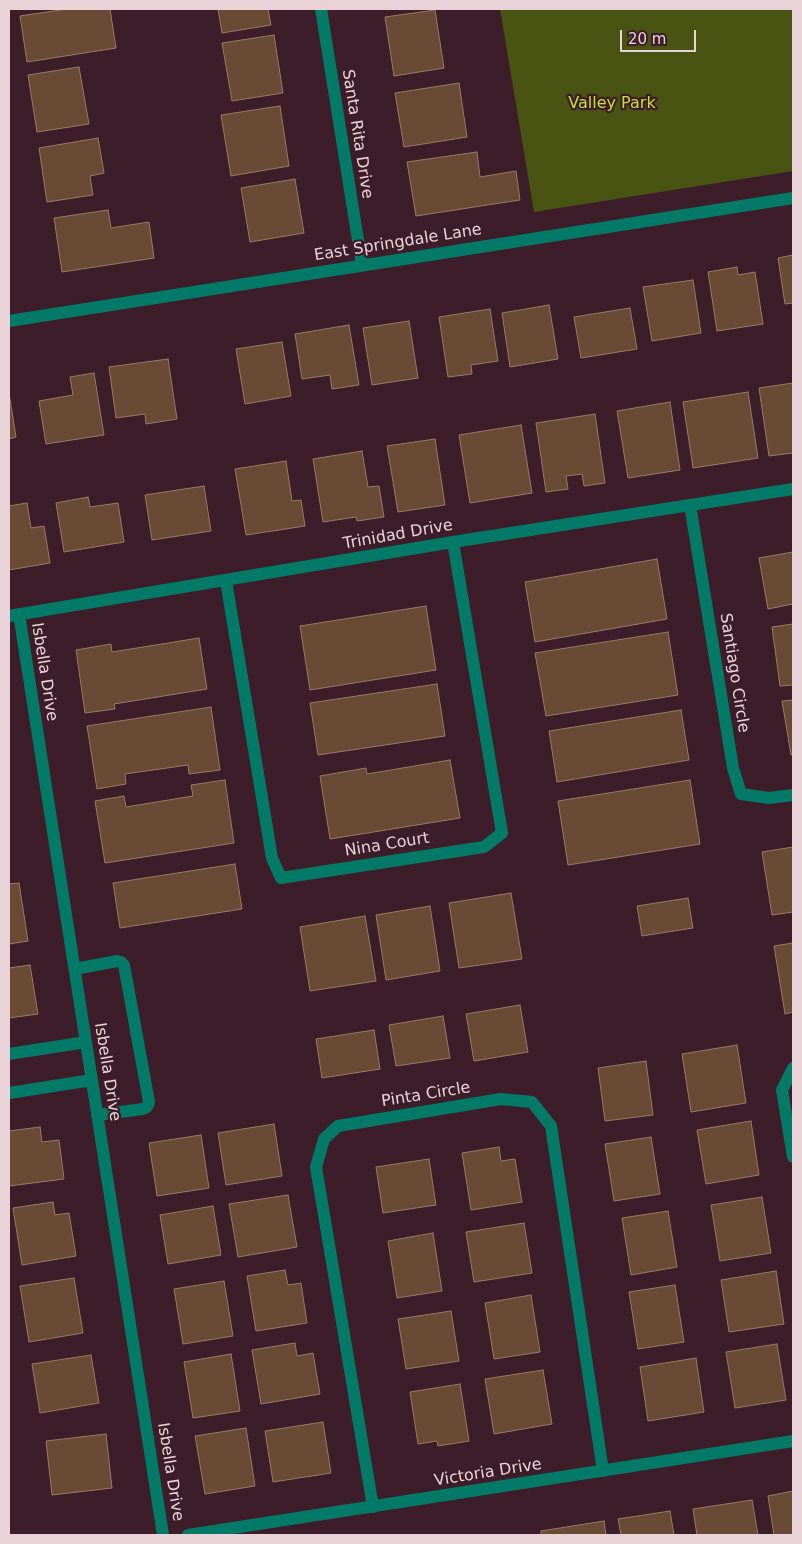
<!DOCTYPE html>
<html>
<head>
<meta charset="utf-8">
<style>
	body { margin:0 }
	#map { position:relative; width:802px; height:1544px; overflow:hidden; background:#3d1d29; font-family:"DejaVu Sans",sans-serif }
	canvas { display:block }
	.frame { position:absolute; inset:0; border:10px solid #e9d3d9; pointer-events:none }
	.scale { position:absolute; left:620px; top:30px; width:76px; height:22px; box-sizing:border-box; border:2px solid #e9d3d9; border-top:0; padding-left:6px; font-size:15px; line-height:18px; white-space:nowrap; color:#e9d3d9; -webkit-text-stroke:4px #3d1d29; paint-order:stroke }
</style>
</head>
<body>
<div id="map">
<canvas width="802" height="1544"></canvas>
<div class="frame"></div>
<div class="scale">20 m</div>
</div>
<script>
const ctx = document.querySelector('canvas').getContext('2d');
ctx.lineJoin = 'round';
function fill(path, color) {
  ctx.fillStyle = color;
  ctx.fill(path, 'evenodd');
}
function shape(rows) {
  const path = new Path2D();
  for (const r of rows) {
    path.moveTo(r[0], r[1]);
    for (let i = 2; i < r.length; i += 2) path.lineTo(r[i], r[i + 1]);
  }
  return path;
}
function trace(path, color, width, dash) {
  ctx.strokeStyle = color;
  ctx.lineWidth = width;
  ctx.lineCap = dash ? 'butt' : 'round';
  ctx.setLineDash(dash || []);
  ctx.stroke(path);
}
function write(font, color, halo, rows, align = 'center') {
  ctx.font = font + ' "DejaVu Sans",sans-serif';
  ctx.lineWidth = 4.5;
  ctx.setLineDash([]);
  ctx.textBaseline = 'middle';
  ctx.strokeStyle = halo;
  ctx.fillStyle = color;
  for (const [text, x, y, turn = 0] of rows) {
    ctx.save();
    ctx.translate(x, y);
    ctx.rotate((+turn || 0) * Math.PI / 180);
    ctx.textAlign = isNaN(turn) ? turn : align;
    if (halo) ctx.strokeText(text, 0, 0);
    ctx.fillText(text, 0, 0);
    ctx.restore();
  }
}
fill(shape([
	[500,9,793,9,793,171,534,212]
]), '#4a5412');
const building = shape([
	[67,9,110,9,116,48,27,62,20,16,67,9],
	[218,9,268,9,271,25,222,33,218,9],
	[435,10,444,68,394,76,385,17,435,10],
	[274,35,283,93,232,101,222,43,274,35],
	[79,67,89,124,37,132,28,75,79,67],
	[459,83,467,137,404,147,395,93,459,83],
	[280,106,289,166,231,176,221,115,280,106],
	[98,138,104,173,90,176,93,195,47,202,39,148,98,138],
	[477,152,480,177,516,171,520,200,416,216,407,162,477,152],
	[295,179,304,233,250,242,241,188,295,179],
	[108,210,111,228,149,222,154,258,62,272,54,218,108,210],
	[793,255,793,303,785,304,778,258,793,255],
	[737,267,738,275,755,272,763,324,717,331,708,272,737,267],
	[693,280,701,333,652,341,643,287,693,280],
	[549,305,558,359,510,367,502,313,549,305],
	[630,308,637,349,581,358,574,317,630,308],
	[490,309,498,361,471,365,472,374,448,377,439,317,490,309],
	[409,321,418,378,372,385,363,328,409,321],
	[349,325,359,385,332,389,330,375,302,379,295,334,349,325],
	[282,342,291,396,245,404,236,349,282,342],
	[168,359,177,419,146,424,145,414,116,418,109,367,168,359],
	[94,373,104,435,46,444,39,401,73,395,70,377,94,373],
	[793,383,793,453,769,456,759,388,793,383],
	[748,392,758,458,693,468,683,402,748,392],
	[9,393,16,437,9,439,9,393],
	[670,402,680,470,628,478,617,411,670,402],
	[595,414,605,483,584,486,582,474,566,476,568,489,546,492,536,423,595,414],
	[521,425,532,493,470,503,459,435,521,425],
	[435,439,445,505,398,512,387,446,435,439],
	[362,451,368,487,379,486,384,517,357,521,356,517,323,522,313,459,362,451],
	[286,461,292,501,301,500,305,526,246,535,235,469,286,461],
	[204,486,211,531,152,540,145,495,204,486],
	[88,497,90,507,118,503,124,542,64,552,56,503,88,497],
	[27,503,31,528,44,526,50,563,9,570,9,506,27,503],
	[793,552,793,604,768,609,759,558,793,552],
	[657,559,667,619,535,642,525,582,657,559],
	[426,606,436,670,310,690,300,626,426,606],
	[793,624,793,685,780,686,772,627,793,624],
	[668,632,678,695,546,716,535,653,668,632],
	[199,638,207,689,114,704,115,709,85,713,76,650,111,644,112,652,199,638],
	[437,684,445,736,318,755,310,703,437,684],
	[793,700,793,755,791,755,782,701,793,700],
	[211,707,220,770,189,774,188,765,125,774,126,784,97,789,87,726,211,707],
	[681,710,689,760,557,782,549,731,681,710],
	[450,760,460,818,330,839,320,776,366,768,367,774,450,760],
	[225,780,234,843,105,863,95,801,124,796,126,807,193,796,191,785,225,780],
	[690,780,700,844,568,865,558,801,690,780],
	[793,847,793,912,772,915,762,852,793,847],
	[235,864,242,909,120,928,113,883,235,864],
	[19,883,28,941,9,944,9,884,19,883],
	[511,893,522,959,459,968,449,903,511,893],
	[688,898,693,928,642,936,637,906,688,898],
	[430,906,440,971,386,980,376,915,430,906],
	[365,916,376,981,310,991,300,927,365,916],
	[793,943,793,1012,785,1014,774,946,793,943],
	[30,965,38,1014,9,1018,9,968,30,965],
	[520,1005,528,1052,474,1061,466,1014,520,1005],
	[443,1016,450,1058,396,1066,389,1025,443,1016],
	[374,1030,380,1069,322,1078,316,1039,374,1030],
	[737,1045,746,1103,691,1112,682,1054,737,1045],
	[646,1061,653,1115,605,1121,598,1068,646,1061],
	[751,1121,759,1175,706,1184,697,1130,751,1121],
	[274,1124,282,1176,226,1185,218,1133,274,1124],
	[40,1127,42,1142,59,1140,64,1179,9,1186,9,1131,40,1127],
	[201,1135,209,1188,157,1196,149,1143,201,1135],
	[651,1137,660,1194,614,1201,605,1144,651,1137],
	[499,1147,501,1161,515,1159,522,1202,471,1210,462,1153,499,1147],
	[429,1159,436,1205,383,1213,376,1167,429,1159],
	[288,1195,297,1247,238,1257,229,1204,288,1195],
	[762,1197,771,1253,720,1261,711,1205,762,1197],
	[53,1202,55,1215,69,1213,76,1256,22,1265,13,1208,53,1202],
	[213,1206,221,1255,168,1264,160,1215,213,1206],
	[668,1211,677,1267,631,1275,622,1218,668,1211],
	[524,1223,532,1273,474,1282,466,1232,524,1223],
	[433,1233,442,1291,397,1298,388,1241,433,1233],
	[285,1270,288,1285,301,1283,307,1323,256,1331,247,1276,285,1270],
	[776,1271,784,1324,729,1332,721,1280,776,1271],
	[74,1278,83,1333,29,1342,20,1286,74,1278],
	[224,1281,233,1336,183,1344,174,1289,224,1281],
	[675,1285,684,1342,638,1349,629,1292,675,1285],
	[531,1295,540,1352,494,1359,485,1303,531,1295],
	[451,1311,459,1361,406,1369,398,1319,451,1311],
	[295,1343,297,1356,313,1353,320,1394,261,1404,252,1350,295,1343],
	[777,1344,786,1400,735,1408,726,1352,777,1344],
	[231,1354,240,1411,193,1418,184,1362,231,1354],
	[91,1355,99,1403,40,1413,32,1364,91,1355],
	[696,1358,704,1412,648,1421,640,1367,696,1358],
	[543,1370,552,1424,494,1434,485,1379,543,1370],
	[460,1384,469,1441,438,1446,437,1441,418,1444,410,1392,460,1384],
	[323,1422,331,1473,273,1482,265,1431,323,1422],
	[246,1428,255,1486,205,1494,195,1436,246,1428],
	[106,1434,112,1488,52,1495,46,1441,106,1434],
	[793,1491,793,1535,774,1535,768,1496,793,1491],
	[752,1500,758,1535,697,1535,693,1509,752,1500],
	[670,1511,674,1535,621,1535,618,1519,670,1511],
	[604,1521,606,1535,541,1535,541,1531,604,1521]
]);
fill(building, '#684a35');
trace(building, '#9b7b64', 1);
trace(shape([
	[321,9,362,265],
	[9,321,793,198],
	[690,505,733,768,741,794,769,798,793,795],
	[226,581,272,858,281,878,484,847,502,833,453,542],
	[19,614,163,1535],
	[9,616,453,542,793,489],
	[75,969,117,961,121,962,124,965,149,1102,147,1107,143,1109,97,1115],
	[9,1054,86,1042],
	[793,1068,782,1090,793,1157],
	[9,1093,92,1080],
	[373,1507,316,1167,324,1139,338,1126,501,1099,532,1102,551,1126,603,1471],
	[188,1535,793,1441]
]), '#037a68', 12);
write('16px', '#c7de35', '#3d1d29', [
	["Valley Park",612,104]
]);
write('16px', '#e9d3d9', '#3d1d29', [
	["Santa Rita Drive",357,134,81],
	["East Springdale Lane",398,243,-9],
	["Trinidad Drive",398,535,-10],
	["Isbella Drive",44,672,81],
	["Santiago Circle",734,673,81],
	["Nina Court",387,845,-9],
	["Isbella Drive",107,1072,81],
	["Pinta Circle",426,1095,-9],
	["Isbella Drive",170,1472,81],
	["Victoria Drive",488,1473,-9]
]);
</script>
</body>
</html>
